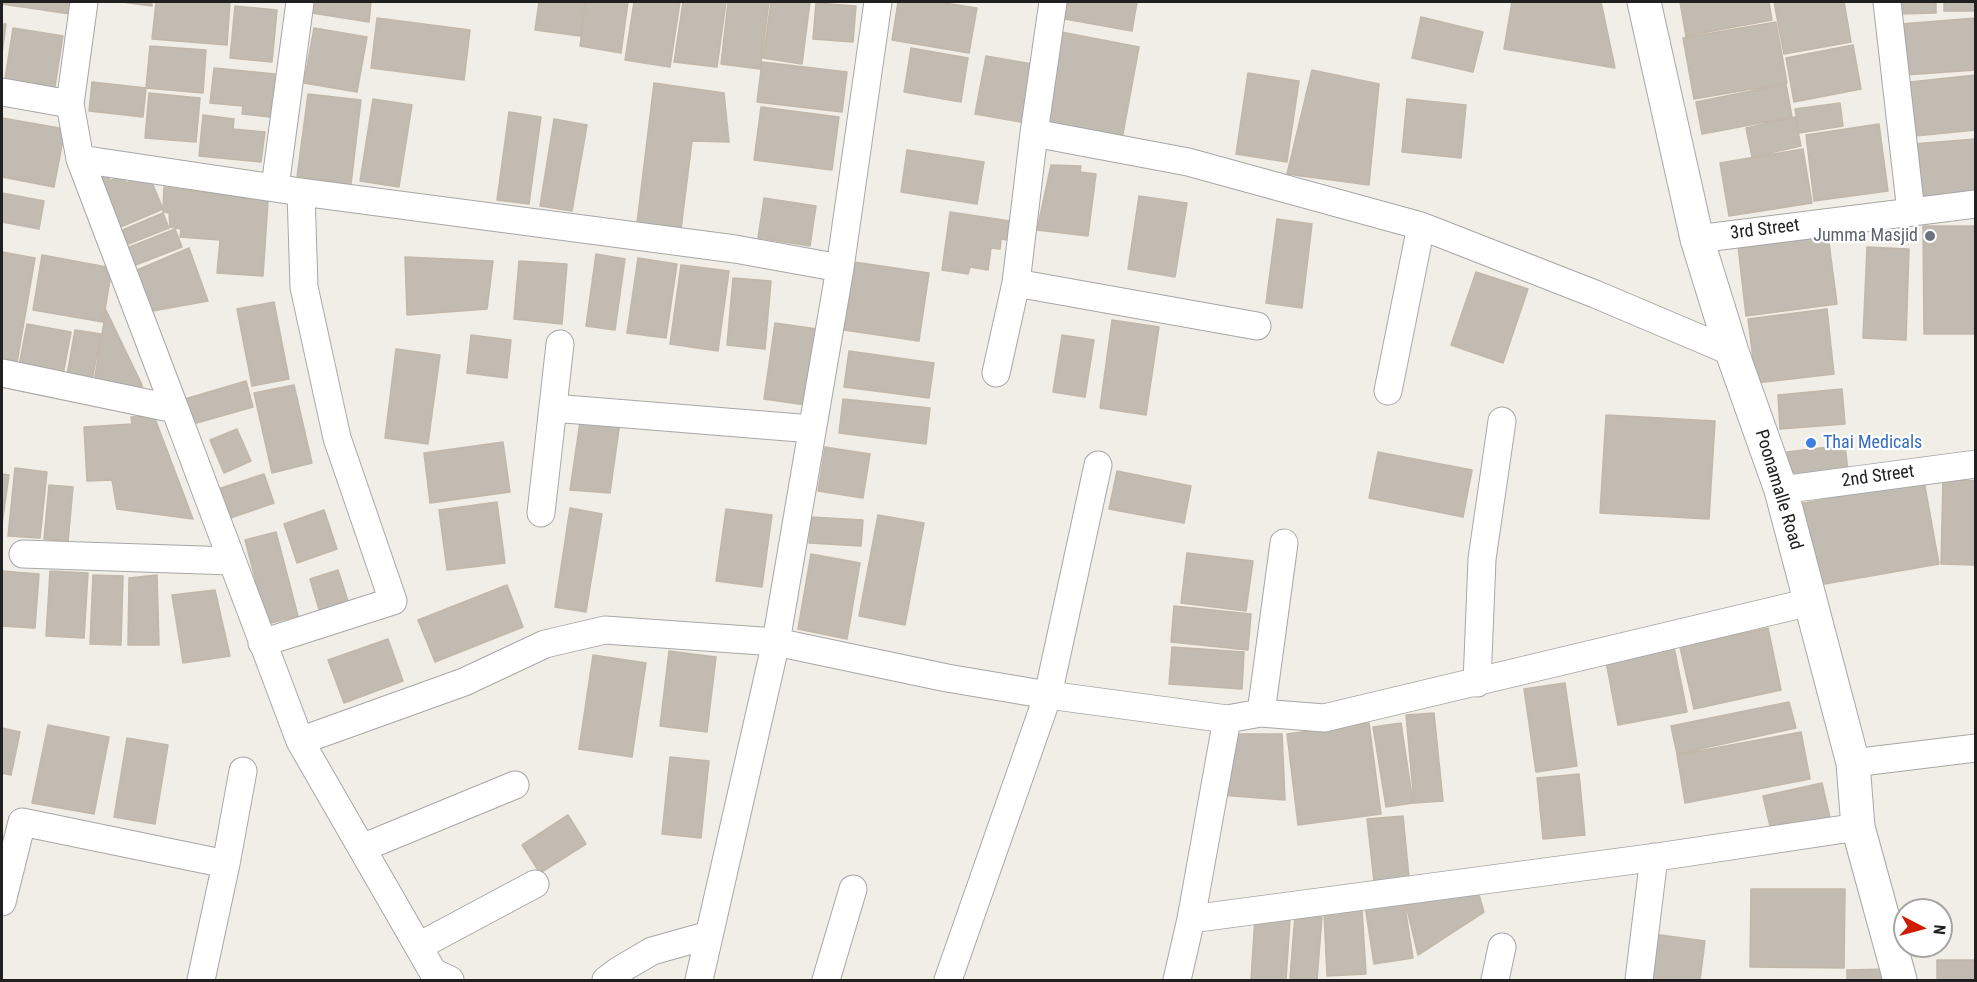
<!DOCTYPE html>
<html>
<head>
<meta charset="utf-8">
<style>
	body { margin:0 }
	#map { position:relative; width:1977px; height:982px; overflow:hidden; background:#f0eee6; font-family:"Roboto Condensed",sans-serif }
	canvas { display:block }
	.frame { position:absolute; inset:0; border:3px solid #202020; pointer-events:none }
	.north { position:absolute; left:1893px; top:898px; width:60px; height:60px; box-sizing:border-box; background:#fff; border:2px solid #a6a6a6; border-radius:50%; rotate:96deg; font-size:16px; font-weight:700; line-height:24px; text-align:center; color:#202020 }
	.north::after { content:''; display:block; margin:auto; width:21px; height:27px; background:#d01c00; clip-path:polygon(50% 0,100% 100%,50% 72%,0 100%) }
</style>
</head>
<body>
<div id="map">
<canvas width="1977" height="982"></canvas>
<div class="frame"></div>
<div class="north">N</div>
</div>
<script>
const ctx = document.querySelector('canvas').getContext('2d');
ctx.lineJoin = 'round';
function fill(path, color) {
  ctx.fillStyle = color;
  ctx.fill(path, 'evenodd');
}
function shape(rows) {
  const path = new Path2D();
  for (const r of rows) {
    path.moveTo(r[0], r[1]);
    for (let i = 2; i < r.length; i += 2) path.lineTo(r[i], r[i + 1]);
  }
  return path;
}
function trace(path, color, width, dash) {
  ctx.strokeStyle = color;
  ctx.lineWidth = width;
  ctx.lineCap = dash ? 'butt' : 'round';
  ctx.setLineDash(dash || []);
  ctx.stroke(path);
}
function write(font, color, halo, rows, align = 'center') {
  ctx.font = font + ' "Roboto Condensed",sans-serif';
  ctx.lineWidth = 4.5;
  ctx.setLineDash([]);
  ctx.textBaseline = 'middle';
  ctx.strokeStyle = halo;
  ctx.fillStyle = color;
  for (const [text, x, y, turn = 0] of rows) {
    ctx.save();
    ctx.translate(x, y);
    ctx.rotate((+turn || 0) * Math.PI / 180);
    ctx.textAlign = isNaN(turn) ? turn : align;
    if (halo) ctx.strokeText(text, 0, 0);
    ctx.fillText(text, 0, 0);
    ctx.restore();
  }
}
const building = shape([
	[2,2,23,2,22,7,2,4,2,2],
	[24,2,72,2,70,14,23,7,24,2],
	[122,2,152,2,152,6,122,2],
	[156,2,230,2,227,45,152,39,156,2],
	[313,2,371,2,369,22,312,13,313,2],
	[539,2,585,2,580,36,535,30,539,2],
	[586,2,628,2,621,53,580,46,586,2],
	[634,2,680,2,670,67,625,60,634,2],
	[683,2,726,2,717,67,674,62,683,2],
	[728,2,769,2,760,69,721,64,728,2],
	[771,2,810,2,802,64,763,58,771,2],
	[898,2,938,2,977,8,969,53,892,40,898,2],
	[1068,2,1137,2,1132,31,1065,19,1068,2],
	[1512,2,1601,2,1615,68,1504,49,1512,2],
	[1680,2,1769,2,1772,20,1686,36,1680,2],
	[1774,2,1844,2,1851,42,1784,54,1774,2],
	[1898,2,1936,2,1936,13,1898,14,1898,2],
	[1944,2,1976,2,1976,11,1944,11,1944,2],
	[816,3,856,6,853,42,813,39,816,3],
	[235,6,277,10,272,62,230,58,235,6],
	[1421,17,1483,32,1473,72,1412,58,1421,17],
	[377,18,470,30,464,80,371,68,377,18],
	[1976,18,1976,70,1904,75,1901,24,1976,18],
	[1776,22,1787,83,1694,99,1683,38,1776,22],
	[2,24,6,24,2,54,2,24],
	[13,28,63,36,54,93,4,85,13,28],
	[314,28,367,37,357,92,304,83,314,28],
	[1056,31,1139,47,1122,139,1039,123,1056,31],
	[1853,45,1861,89,1794,102,1786,58,1853,45],
	[150,46,206,50,203,93,146,88,150,46],
	[911,48,968,58,961,102,904,92,911,48],
	[986,56,1032,64,1021,122,975,114,986,56],
	[762,62,847,72,842,112,757,102,762,62],
	[214,68,275,74,270,117,242,114,243,106,210,103,214,68],
	[1312,70,1379,84,1369,185,1287,174,1312,70],
	[1248,73,1299,81,1287,162,1236,154,1248,73],
	[1976,75,1976,130,1915,136,1910,82,1976,75],
	[92,82,146,88,143,117,89,111,92,82],
	[654,83,724,93,729,142,692,141,681,229,637,223,654,83],
	[1786,84,1792,117,1702,134,1696,102,1786,84],
	[149,93,200,98,196,142,145,138,149,93],
	[308,94,361,100,351,184,297,177,308,94],
	[373,99,412,105,399,187,360,181,373,99],
	[1407,99,1466,105,1461,158,1402,152,1407,99],
	[1840,103,1843,126,1799,133,1795,109,1840,103],
	[761,107,839,117,832,170,754,160,761,107],
	[509,112,541,117,529,204,497,200,509,112],
	[203,115,234,119,233,129,265,132,261,162,199,156,203,115],
	[1795,117,1801,146,1752,157,1746,128,1795,117],
	[2,118,65,129,54,187,2,177,2,118],
	[554,119,587,125,572,211,540,206,554,119],
	[1879,124,1888,191,1814,201,1806,135,1879,124],
	[1976,139,1976,198,1917,202,1913,144,1976,139],
	[1803,149,1812,203,1729,216,1720,163,1803,149],
	[907,150,984,162,977,204,901,192,907,150],
	[1051,165,1081,166,1080,172,1096,174,1088,236,1037,230,1051,165],
	[107,173,110,181,123,175,126,183,148,173,163,209,116,229,94,179,107,173],
	[164,187,268,201,263,276,217,273,220,240,180,237,181,229,170,227,169,213,163,212,164,187],
	[2,193,44,201,39,229,2,222,2,193],
	[1139,196,1187,203,1175,277,1128,269,1139,196],
	[764,198,816,206,810,246,758,238,764,198],
	[950,212,1010,221,1007,240,1001,239,1000,249,991,248,988,270,970,267,968,274,942,270,950,212],
	[163,213,169,228,126,245,120,231,163,213],
	[1277,219,1312,224,1302,308,1266,303,1277,219],
	[1923,226,1976,226,1976,334,1924,334,1923,226],
	[175,229,182,247,133,266,127,248,175,229],
	[1828,235,1837,304,1746,316,1738,246,1828,235],
	[1867,247,1909,249,1906,340,1863,338,1867,247],
	[189,248,208,301,147,312,130,273,189,248],
	[2,252,35,258,16,368,2,365,2,252],
	[596,254,625,259,615,330,586,326,596,254],
	[42,255,112,268,103,322,33,310,42,255],
	[405,257,493,261,487,309,407,315,405,257],
	[638,258,677,264,666,338,627,333,638,258],
	[519,261,567,264,562,324,514,319,519,261],
	[854,262,929,273,919,341,844,330,854,262],
	[681,265,729,271,718,351,670,344,681,265],
	[1476,272,1528,289,1503,363,1451,345,1476,272],
	[733,278,771,281,765,349,727,345,733,278],
	[274,302,289,379,252,386,237,309,274,302],
	[1827,309,1834,374,1756,383,1748,319,1827,309],
	[106,310,142,385,142,396,93,388,106,310],
	[1112,320,1159,327,1146,415,1100,408,1112,320],
	[775,323,817,329,806,405,764,399,775,323],
	[27,324,71,332,62,380,18,371,27,324],
	[75,330,101,334,91,385,66,381,75,330],
	[471,335,511,340,507,378,467,373,471,335],
	[1062,335,1094,340,1085,397,1053,392,1062,335],
	[396,349,440,355,428,444,385,438,396,349],
	[849,351,934,363,929,398,844,387,849,351],
	[246,381,253,407,193,424,185,399,246,381],
	[294,385,312,463,272,473,254,393,294,385],
	[1842,389,1845,424,1780,429,1778,395,1842,389],
	[843,399,930,408,926,444,839,433,843,399],
	[1606,415,1715,421,1709,519,1600,513,1606,415],
	[154,416,193,519,117,509,112,480,87,481,84,427,132,424,131,417,154,416],
	[580,422,620,422,610,493,570,490,580,422],
	[237,429,251,461,224,473,210,440,237,429],
	[503,442,510,492,430,503,424,453,503,442],
	[1845,445,1848,471,1790,478,1787,452,1845,445],
	[825,447,870,454,863,498,818,491,825,447],
	[1378,452,1472,470,1463,517,1369,498,1378,452],
	[15,468,47,472,40,538,8,536,15,468],
	[1117,471,1191,486,1184,523,1109,509,1117,471],
	[2,474,9,475,2,524,2,474],
	[264,474,274,503,222,521,212,491,264,474],
	[1943,479,1976,481,1975,565,1941,564,1943,479],
	[1924,481,1939,564,1813,586,1799,504,1924,481],
	[49,485,73,487,68,542,44,539,49,485],
	[497,502,505,563,447,570,439,510,497,502],
	[570,508,602,514,586,612,555,607,570,508],
	[726,509,772,515,762,587,716,581,726,509],
	[324,510,337,549,297,563,284,524,324,510],
	[878,515,924,523,905,625,859,616,878,515],
	[811,517,863,520,861,546,809,543,811,517],
	[276,532,298,616,267,624,245,540,276,532],
	[1187,553,1253,561,1246,611,1181,603,1187,553],
	[811,554,860,563,847,639,798,629,811,554],
	[338,570,349,604,320,613,310,579,338,570],
	[2,571,39,574,35,628,2,626,2,571],
	[50,571,88,573,84,638,46,636,50,571],
	[93,575,123,576,121,645,90,644,93,575],
	[157,575,159,645,128,645,129,578,157,575],
	[507,585,523,627,435,662,418,620,507,585],
	[215,590,230,656,183,663,172,595,215,590],
	[1174,606,1251,614,1248,650,1171,642,1174,606],
	[1768,628,1781,690,1694,709,1680,647,1768,628],
	[388,639,403,681,344,703,328,660,388,639],
	[1673,642,1687,712,1618,725,1605,656,1673,642],
	[1172,647,1244,652,1242,689,1169,684,1172,647],
	[669,651,716,657,707,732,660,726,669,651],
	[593,655,646,663,632,757,579,749,593,655],
	[1565,683,1577,766,1536,772,1524,689,1565,683],
	[1789,702,1796,728,1677,754,1671,726,1789,702],
	[1434,713,1443,801,1414,803,1406,715,1434,713],
	[1369,723,1381,814,1298,825,1287,734,1369,723],
	[1401,723,1413,803,1386,807,1373,727,1401,723],
	[48,725,109,737,94,814,32,803,48,725],
	[2,728,20,732,11,775,2,773,2,728],
	[1801,732,1810,779,1685,803,1677,755,1801,732],
	[1233,734,1282,734,1285,800,1221,795,1233,734],
	[127,738,168,745,155,824,114,817,127,738],
	[670,757,709,761,701,838,662,834,670,757],
	[1579,774,1585,835,1543,839,1537,778,1579,774],
	[1822,783,1831,822,1772,835,1763,796,1822,783],
	[568,815,586,844,540,873,522,845,568,815],
	[1403,816,1409,878,1374,881,1367,819,1403,816],
	[1477,888,1484,912,1418,955,1405,901,1477,888],
	[1751,889,1845,889,1844,968,1750,967,1751,889],
	[1404,900,1413,958,1374,964,1365,906,1404,900],
	[1362,910,1366,974,1327,976,1324,913,1362,910],
	[1295,915,1322,917,1317,980,1290,978,1295,915],
	[1255,917,1290,919,1286,980,1251,980,1255,917],
	[1653,934,1705,941,1700,980,1647,980,1653,934],
	[1937,960,1976,960,1976,980,1937,980,1937,960],
	[1889,969,1890,980,1847,980,1847,970,1889,969]
]);
fill(building, '#c1bbb2');
trace(building, '#c2b7a8', 1.5);
const minor = shape([
	[84,2,70,104,80,159,175,409],
	[1053,2,1034,133,1016,283,1257,326],
	[1887,2,1911,212],
	[2,92,70,104],
	[1034,133,1188,162,1421,226,1595,294,1732,352],
	[80,159,301,192,735,249,840,268],
	[275,187,300,2],
	[1697,239,1976,204],
	[2,373,175,409,300,741,433,972,450,980],
	[996,373,1016,283],
	[1388,391,1421,226],
	[553,408,812,429],
	[1781,490,1976,464],
	[541,513,560,344],
	[23,554,232,561],
	[262,643,393,601,337,438,304,287,301,192],
	[1477,683,1482,559,1502,421],
	[1261,713,1284,543],
	[300,741,464,682,545,644,605,630,776,642,947,678,1048,695,1227,719,1261,713,1324,718,1810,602],
	[1853,763,1976,748],
	[362,848,515,785],
	[2,902,22,822,226,864],
	[1191,919,1657,857,1858,827],
	[419,946,535,884],
	[201,980,226,864,243,771],
	[606,980,618,971,652,951,709,935],
	[699,980,776,642,840,268,878,2],
	[826,980,853,889],
	[948,980,1048,695,1098,465],
	[1177,980,1191,919,1227,719],
	[1495,980,1502,947],
	[1639,980,1654,857,1657,857]
]);
const tertiary = shape([
	[1644,2,1697,239,1732,352,1781,490,1853,763,1858,827,1900,980]
]);
trace(minor, '#a7a7a7', 29);
trace(tertiary, '#a7a7a7', 35);
trace(minor, '#fff', 27);
trace(tertiary, '#fff', 33);
for (const [x, y, r, color] of [
	[1930,236,6,"#6b7280"],
	[1811,443,6,"#3f7fe0"]
]) {
  const dot = new Path2D();
  dot.arc(x, y, r, 0, 2 * Math.PI);
  ctx.fillStyle = color;
  ctx.fill(dot);
  trace(dot, '#fff', 2);
}
write('18px', '#202020', '#fff', [
	["3rd Street",1765,230,-7],
	["2nd Street",1878,477,-8],
	["Poonamalle Road",1778,490,73]
]);
write('18px', '#5b616d', '#fff', [
	["Jumma Masjid",1918,236]
], 'right');
write('18px', '#366cbe', '#fff', [
	["Thai Medicals",1823,443]
], 'left');
</script>
</body>
</html>
